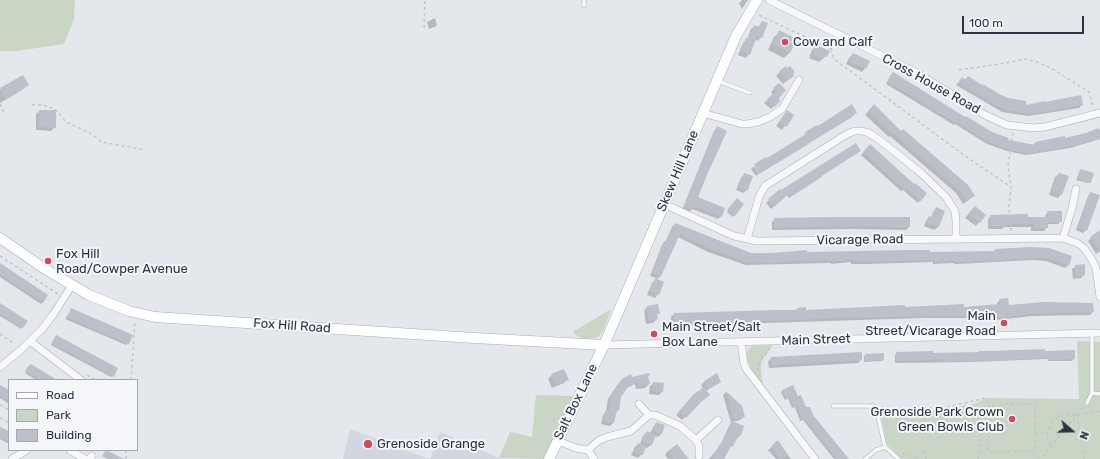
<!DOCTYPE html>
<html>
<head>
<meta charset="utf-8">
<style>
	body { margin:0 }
	#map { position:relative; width:1100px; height:459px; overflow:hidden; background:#e4e7ec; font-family:Rubik,sans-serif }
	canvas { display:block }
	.legend { position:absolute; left:8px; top:379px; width:130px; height:72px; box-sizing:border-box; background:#f4f6f9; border:1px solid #a4a8b1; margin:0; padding:5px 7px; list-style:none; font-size:12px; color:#2b3445 }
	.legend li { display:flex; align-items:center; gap:8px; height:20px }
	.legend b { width:20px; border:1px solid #a4a8b1 }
	.north { position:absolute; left:1052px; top:411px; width:40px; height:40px; -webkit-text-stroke:3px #f4f6f9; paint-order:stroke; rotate:110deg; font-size:11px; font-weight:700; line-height:16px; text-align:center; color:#2b3445 }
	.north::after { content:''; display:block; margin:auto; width:14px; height:18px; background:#2b3445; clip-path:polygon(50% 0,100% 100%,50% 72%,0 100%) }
	.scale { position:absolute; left:962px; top:16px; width:122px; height:18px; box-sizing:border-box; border:2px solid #2b3445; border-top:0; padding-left:5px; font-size:12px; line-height:14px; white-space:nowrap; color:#2b3445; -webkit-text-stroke:3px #f4f6f9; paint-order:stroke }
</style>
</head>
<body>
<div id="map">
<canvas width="1100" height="459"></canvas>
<ul class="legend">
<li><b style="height:5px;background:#fff"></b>Road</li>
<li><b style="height:11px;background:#c9d6c5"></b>Park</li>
<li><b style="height:11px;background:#bbc0ca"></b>Building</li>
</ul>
<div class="north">N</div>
<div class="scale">100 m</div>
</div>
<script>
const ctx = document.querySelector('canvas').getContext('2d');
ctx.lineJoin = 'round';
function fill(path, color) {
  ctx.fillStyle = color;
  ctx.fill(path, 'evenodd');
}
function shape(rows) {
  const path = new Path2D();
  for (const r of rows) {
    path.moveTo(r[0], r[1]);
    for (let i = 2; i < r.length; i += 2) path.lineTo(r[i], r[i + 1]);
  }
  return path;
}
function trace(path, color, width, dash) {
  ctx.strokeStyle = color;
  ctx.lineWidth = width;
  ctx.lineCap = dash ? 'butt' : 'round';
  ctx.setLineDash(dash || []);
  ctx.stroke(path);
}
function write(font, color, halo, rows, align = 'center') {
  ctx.font = font + ' Rubik,sans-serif';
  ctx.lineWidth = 4;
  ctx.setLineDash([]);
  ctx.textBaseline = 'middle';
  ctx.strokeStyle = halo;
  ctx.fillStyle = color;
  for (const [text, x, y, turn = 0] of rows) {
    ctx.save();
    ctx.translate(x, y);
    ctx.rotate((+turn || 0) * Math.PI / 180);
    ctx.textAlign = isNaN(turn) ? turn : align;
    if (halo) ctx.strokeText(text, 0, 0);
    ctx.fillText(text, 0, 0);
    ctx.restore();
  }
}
fill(shape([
	[350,429,429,459,343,459],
	[440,432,501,459,430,459]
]), '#d2d6de');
fill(shape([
	[0,0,75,0,74,19,64,44,16,51,0,51],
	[611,309,604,329,599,336,596,338,585,339,577,336,573,332],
	[1077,341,1100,342,1100,459,902,459,887,444,879,408,898,411,938,410,974,404,986,398,1079,399],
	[773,345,768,353,763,359,761,364,761,371,763,385,750,367,746,354,749,349,752,346],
	[536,395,574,396,545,459,499,458,510,432,532,437]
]), '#c9d6c5');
fill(shape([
	[742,0,748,0,742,9,739,3],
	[435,18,437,26,429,29,427,22],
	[762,22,761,37,758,41,755,39,749,54,746,58,738,55,743,43,747,40,751,29,755,26,758,27],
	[780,32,790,52,784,58,768,50,774,37],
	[816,46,826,56,819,62,809,58,812,50],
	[853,54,865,68,862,72,846,64,849,58],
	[780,72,789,79,783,84,776,76],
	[891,75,965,118,1007,140,1033,145,1035,143,1065,139,1100,130,1100,139,1070,148,1026,155,1007,151,987,144,955,124,954,125,886,84],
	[23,76,28,84,22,90,0,103,0,90],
	[962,78,1024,106,1082,105,1079,108,1028,116,1002,112,956,85],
	[779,84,778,97,779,101,771,109,764,103,773,95,771,92],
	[874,105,901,132,974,196,963,204,956,193,890,136,889,137,865,115],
	[40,111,55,127,51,131,36,130,36,114],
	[855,113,852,117,760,173,755,165,767,159,803,137,806,133],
	[784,115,793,115,782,130,776,126],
	[717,127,697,198,721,216,718,219,692,209,689,213,682,210,714,131],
	[870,146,914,185,920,200,918,203,903,190,901,191,861,155],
	[859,151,789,198,787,195,771,209,766,203,780,190,781,191],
	[754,166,759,174,756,176,751,169],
	[1081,170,1090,182,1088,183,1076,180],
	[744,174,752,177,747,190,743,193,736,190,741,178],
	[1059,174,1061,194,1058,198,1049,195,1055,177],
	[1091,193,1086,230,1083,233,1076,230,1088,196],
	[735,201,743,204,733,217,727,212],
	[936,209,944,212,938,227,934,230,924,226,926,221,929,217,931,218,933,212],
	[971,211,985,215,976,226,965,218],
	[1048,212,1061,221,1058,224,1047,224,1047,227,1044,231,1031,231,1031,227,1004,227,1002,229,988,229,988,219,991,216,1045,218,1045,216],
	[775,219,909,227,906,230,851,229,772,230,772,222],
	[675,224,751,254,993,252,995,250,1030,248,1068,265,1065,268,1046,261,1032,260,959,264,954,264,954,263,933,264,933,262,869,264,851,264,851,262,831,264,831,263,746,265,708,252,678,237,661,276,656,280,658,294,655,298,647,295,652,283,657,278,650,276,662,245,665,243,672,227],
	[1100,234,1100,251,1096,254,1088,241,1091,238],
	[0,264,43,302,41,304,0,277],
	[1076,266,1084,275,1081,278,1073,279,1072,269],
	[1000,300,1008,306,1093,312,1090,315,1033,316,996,320,995,318,969,320,969,318,924,318,671,326,671,317,674,314,796,311,797,309,805,311,904,308,963,308,997,306,997,303],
	[0,304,26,321,21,329,0,316],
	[647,307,659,313,656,315,657,319,653,323,646,324,644,311],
	[71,310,128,343,126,345,65,319],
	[55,337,113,376,111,377,51,345],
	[1044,352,1074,359,1072,361,1048,361,1048,359,971,362,895,363,895,355,897,353,932,354],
	[865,355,883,360,882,361,864,362,864,357],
	[771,358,861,360,858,363,769,368,768,362],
	[29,366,55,380,36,380,25,373],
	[552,375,567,380,564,383,552,388,548,379],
	[716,375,720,382,706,391,709,395,697,405,682,420,676,415,694,396,703,389,701,385,704,382],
	[647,377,649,384,645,388,636,389,635,384,625,389,620,397,618,410,615,414,613,423,610,426,601,424,603,415,606,411,608,399,618,384,622,380],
	[654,383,662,392,659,395,649,394,650,386],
	[0,389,9,391,9,404,0,398],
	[783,390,812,415,847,459,834,459,803,420,800,421,795,407,792,408,788,398,785,400,781,392],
	[726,392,741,407,744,417,740,420,733,422,740,435,728,450,724,459,709,459,720,446,729,426,731,423,723,395],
	[657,423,664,426,661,434,658,437,654,436,651,445,647,448,645,447,642,454,638,458,631,455,635,447,638,444,640,444,643,436,647,432,650,434,653,427],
	[0,428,9,433,9,444,0,439],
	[778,442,791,459,776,459,768,450],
	[668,451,678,455,673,459,668,459,665,455]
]), '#0003');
fill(shape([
	[762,21,768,23,762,38,757,36,750,55,741,51,746,38,749,39,754,25,759,27],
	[779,30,797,39,790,53,773,44],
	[816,45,830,51,827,57,825,56,823,59,812,54],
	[853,53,870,61,866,69,849,61],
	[786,66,787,68,790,66,795,72,793,74,794,76,787,81,779,71],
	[893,72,965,117,966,116,992,132,1009,138,1008,140,1035,145,1035,142,1065,136,1065,138,1086,133,1099,128,1100,138,1072,146,1029,153,1009,150,989,142,957,122,957,124,912,96,887,82],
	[23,75,29,85,6,99,0,88],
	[968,76,982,85,983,84,999,94,1008,98,1026,101,1026,105,1045,101,1045,102,1081,95,1083,105,1032,114,1005,110,958,83,962,77,965,80],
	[779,83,786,90,779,98,780,101,775,107,767,99,776,91,773,88],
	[852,104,857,113,807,144,807,145,759,174,754,164,766,157,767,158,806,134,805,132,817,125,818,126],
	[874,104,901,131,903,129,968,185,975,196,966,201,959,190,894,134,893,135,868,111],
	[39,110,56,110,56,128,39,127],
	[787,110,794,115,787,127,779,122],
	[717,126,727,131,707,175,706,174,707,175,698,197,725,208,722,217,695,206,693,210,684,206],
	[856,143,861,151,821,176,822,177,792,196,790,193,774,207,768,199,780,189,781,190],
	[870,144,914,184,915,183,927,193,921,201,906,188,905,190,863,152],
	[1080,169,1094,173,1091,183,1077,178],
	[744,173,753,176,748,190,739,187],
	[1059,173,1069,176,1062,195,1052,191],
	[1090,192,1100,195,1087,231,1078,227],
	[737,198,744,204,735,216,727,210],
	[975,206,986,215,980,223,968,214],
	[936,207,945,211,939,227,926,223,929,216,932,217],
	[1047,211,1062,211,1062,222,1048,222,1048,228,1034,228,1034,224,1006,224,1006,226,991,226,990,215,1028,214,1028,217,1048,217],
	[830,217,910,217,910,227,855,226,774,228,774,218],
	[675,223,751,253,772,253,807,250,807,252,908,250,930,250,930,252,995,251,995,249,1030,247,1049,248,1072,256,1069,266,1049,258,1036,258,963,262,956,262,956,261,935,262,935,260,872,262,853,261,853,260,833,261,833,260,749,263,711,249,680,234,661,276,652,273,664,241,667,242],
	[1100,230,1100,250,1090,237],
	[0,263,48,295,43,303,0,274],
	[1085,264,1085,275,1076,276,1075,265],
	[655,278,664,282,659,295,650,291],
	[1008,298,1009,305,1044,302,1093,303,1094,312,1037,313,998,318,998,316,972,317,972,316,927,316,853,318,853,317,830,318,794,320,674,323,674,313,778,310,797,310,797,308,806,307,806,310,905,305,905,307,964,304,964,307,1000,304,999,299],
	[0,303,28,321,23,328,0,314],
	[658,304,660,314,657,314,658,319,649,321,647,306],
	[71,308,133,335,129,344,67,317],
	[56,335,118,368,114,377,52,343],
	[1045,349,1045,351,1075,350,1075,359,1049,360,1049,358,974,361,944,361,944,359,897,361,896,352,933,351,933,353,979,352,979,351,990,351],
	[862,352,862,360,772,365,771,357],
	[884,353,884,360,865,361,865,354],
	[30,364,36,367,57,380,40,380,25,371],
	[564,369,569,380,556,385,551,374],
	[649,373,650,375,648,376,650,384,639,386,638,382,628,387,621,397,619,411,617,410,614,423,604,421,606,410,609,411,611,395,622,379,631,374,632,377],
	[717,373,721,382,709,389,704,381],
	[653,382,664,383,663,392,653,391],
	[0,385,9,390,9,401,0,396],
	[793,385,798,396,801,395,806,407,810,407,813,415,849,459,837,459,805,419,802,420,797,406,793,407,790,397,787,399,782,390],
	[704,387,710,395,701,402,686,418,679,411,693,395],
	[726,391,742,406,745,417,734,420],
	[732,421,744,426,741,436,738,435,733,447,731,446,724,459,712,459,720,444,722,445],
	[656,422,665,425,662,434,653,431],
	[0,427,9,431,9,442,0,437],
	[647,431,656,435,652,445,642,441],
	[778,440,788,455,782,459,780,459,771,446],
	[638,443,646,446,643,455,634,452],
	[677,444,689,459,674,459,668,451],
	[106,450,124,459,107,459,102,456]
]), '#bbc0ca');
const lane = shape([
	[584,0,584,6],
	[718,81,750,93],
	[1092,393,1100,394],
	[1087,403,1092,393,1092,334],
	[833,406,874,406,876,408,885,447],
	[865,459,876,450,885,447,899,459]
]);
const street = shape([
	[769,0,919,74,985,115,1007,125,1033,128,1045,127,1100,113],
	[703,113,742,124,747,124,758,122,770,117,782,109,799,80],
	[664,204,734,236,757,241,1063,238,1077,243,1084,248,1091,258,1096,268,1100,297],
	[1063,238,1072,208,1076,189],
	[747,239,759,197,765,186,847,134,855,131,862,131,869,133,881,141,921,173,946,197,955,211,956,221,956,240],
	[30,341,81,380],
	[741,342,744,364,747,370,815,459],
	[604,345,1100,333],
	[0,367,22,349,42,329,53,315,72,285],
	[639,404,649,415],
	[696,440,718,420],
	[558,441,576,448,588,450,598,441,607,437,631,431,649,415,655,415,680,426,696,440,699,446,699,456],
	[70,450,84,459],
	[588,450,594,459],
	[12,459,27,450],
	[89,459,92,456]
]);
const secondary = shape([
	[0,238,42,267,89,295,129,311,155,317,474,338,604,345],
	[549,459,604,345,736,36,757,0]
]);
trace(lane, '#a9aeb7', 4.5);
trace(street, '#a9aeb7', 8);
trace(secondary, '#a9aeb7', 11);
trace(shape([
	[759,15,831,49,840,43],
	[424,28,425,0],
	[831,49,834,59,968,158,1011,187],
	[959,70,1006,63,1025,59,1037,62,1051,68,1089,92,1093,106],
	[0,104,4,113],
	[32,105,43,105,55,109,66,122,90,133,102,142,145,150],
	[1011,231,1009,207,1011,187,1008,166,1013,133],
	[0,256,58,294],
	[0,334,15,344],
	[758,371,759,363,769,348],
	[87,375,95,380],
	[131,380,135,322],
	[0,405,9,410],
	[881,407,904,409,947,407,986,398],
	[1077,415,1084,459],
	[0,418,9,423],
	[1035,433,1047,433],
	[1051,446,1047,437,1047,433,1053,421,1058,417,1064,415,1077,415,1100,411],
	[924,451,926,459],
	[903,454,920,459],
	[126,459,126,450],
	[978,459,980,439,984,427,989,421,989,405,1035,404,1035,451,988,452,989,421],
	[1037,459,1043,456,1083,407]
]), '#c2c5cb', 1.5, [3, 3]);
trace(lane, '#f7f8fa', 3.5);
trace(street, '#f7f8fa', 7);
trace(secondary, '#fff', 10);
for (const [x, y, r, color] of [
	[785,42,4,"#d1495b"],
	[48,261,4,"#d1495b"],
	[1004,323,4,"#d1495b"],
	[654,334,4,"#d1495b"],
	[1012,419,4,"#d1495b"],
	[368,444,5,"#d1495b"]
]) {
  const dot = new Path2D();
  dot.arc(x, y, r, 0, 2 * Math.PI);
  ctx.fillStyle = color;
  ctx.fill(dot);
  trace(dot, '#f4f6f9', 1.5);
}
write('13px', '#2b3445', '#f4f6f9', [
	["Cow and Calf",793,42],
	["Fox Hill",56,254],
	["Road/Cowper Avenue",56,269],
	["Main",996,316,"right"],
	["Street/Vicarage Road",996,331,"right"],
	["Main Street/Salt",662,327],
	["Box Lane",662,342],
	["Grenoside Park Crown",1004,412,"right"],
	["Green Bowls Club",1004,427,"right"],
	["Grenoside Grange",377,444]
], 'left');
write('13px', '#2b3445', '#f4f6f9', [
	["Cross House Road",931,84,29],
	["Skew Hill Lane",678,171,-67],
	["Vicarage Road",860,240,-1],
	["Fox Hill Road",292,326,4],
	["Main Street",816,340,-2],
	["Salt Box Lane",576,402,-64]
]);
</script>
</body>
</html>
